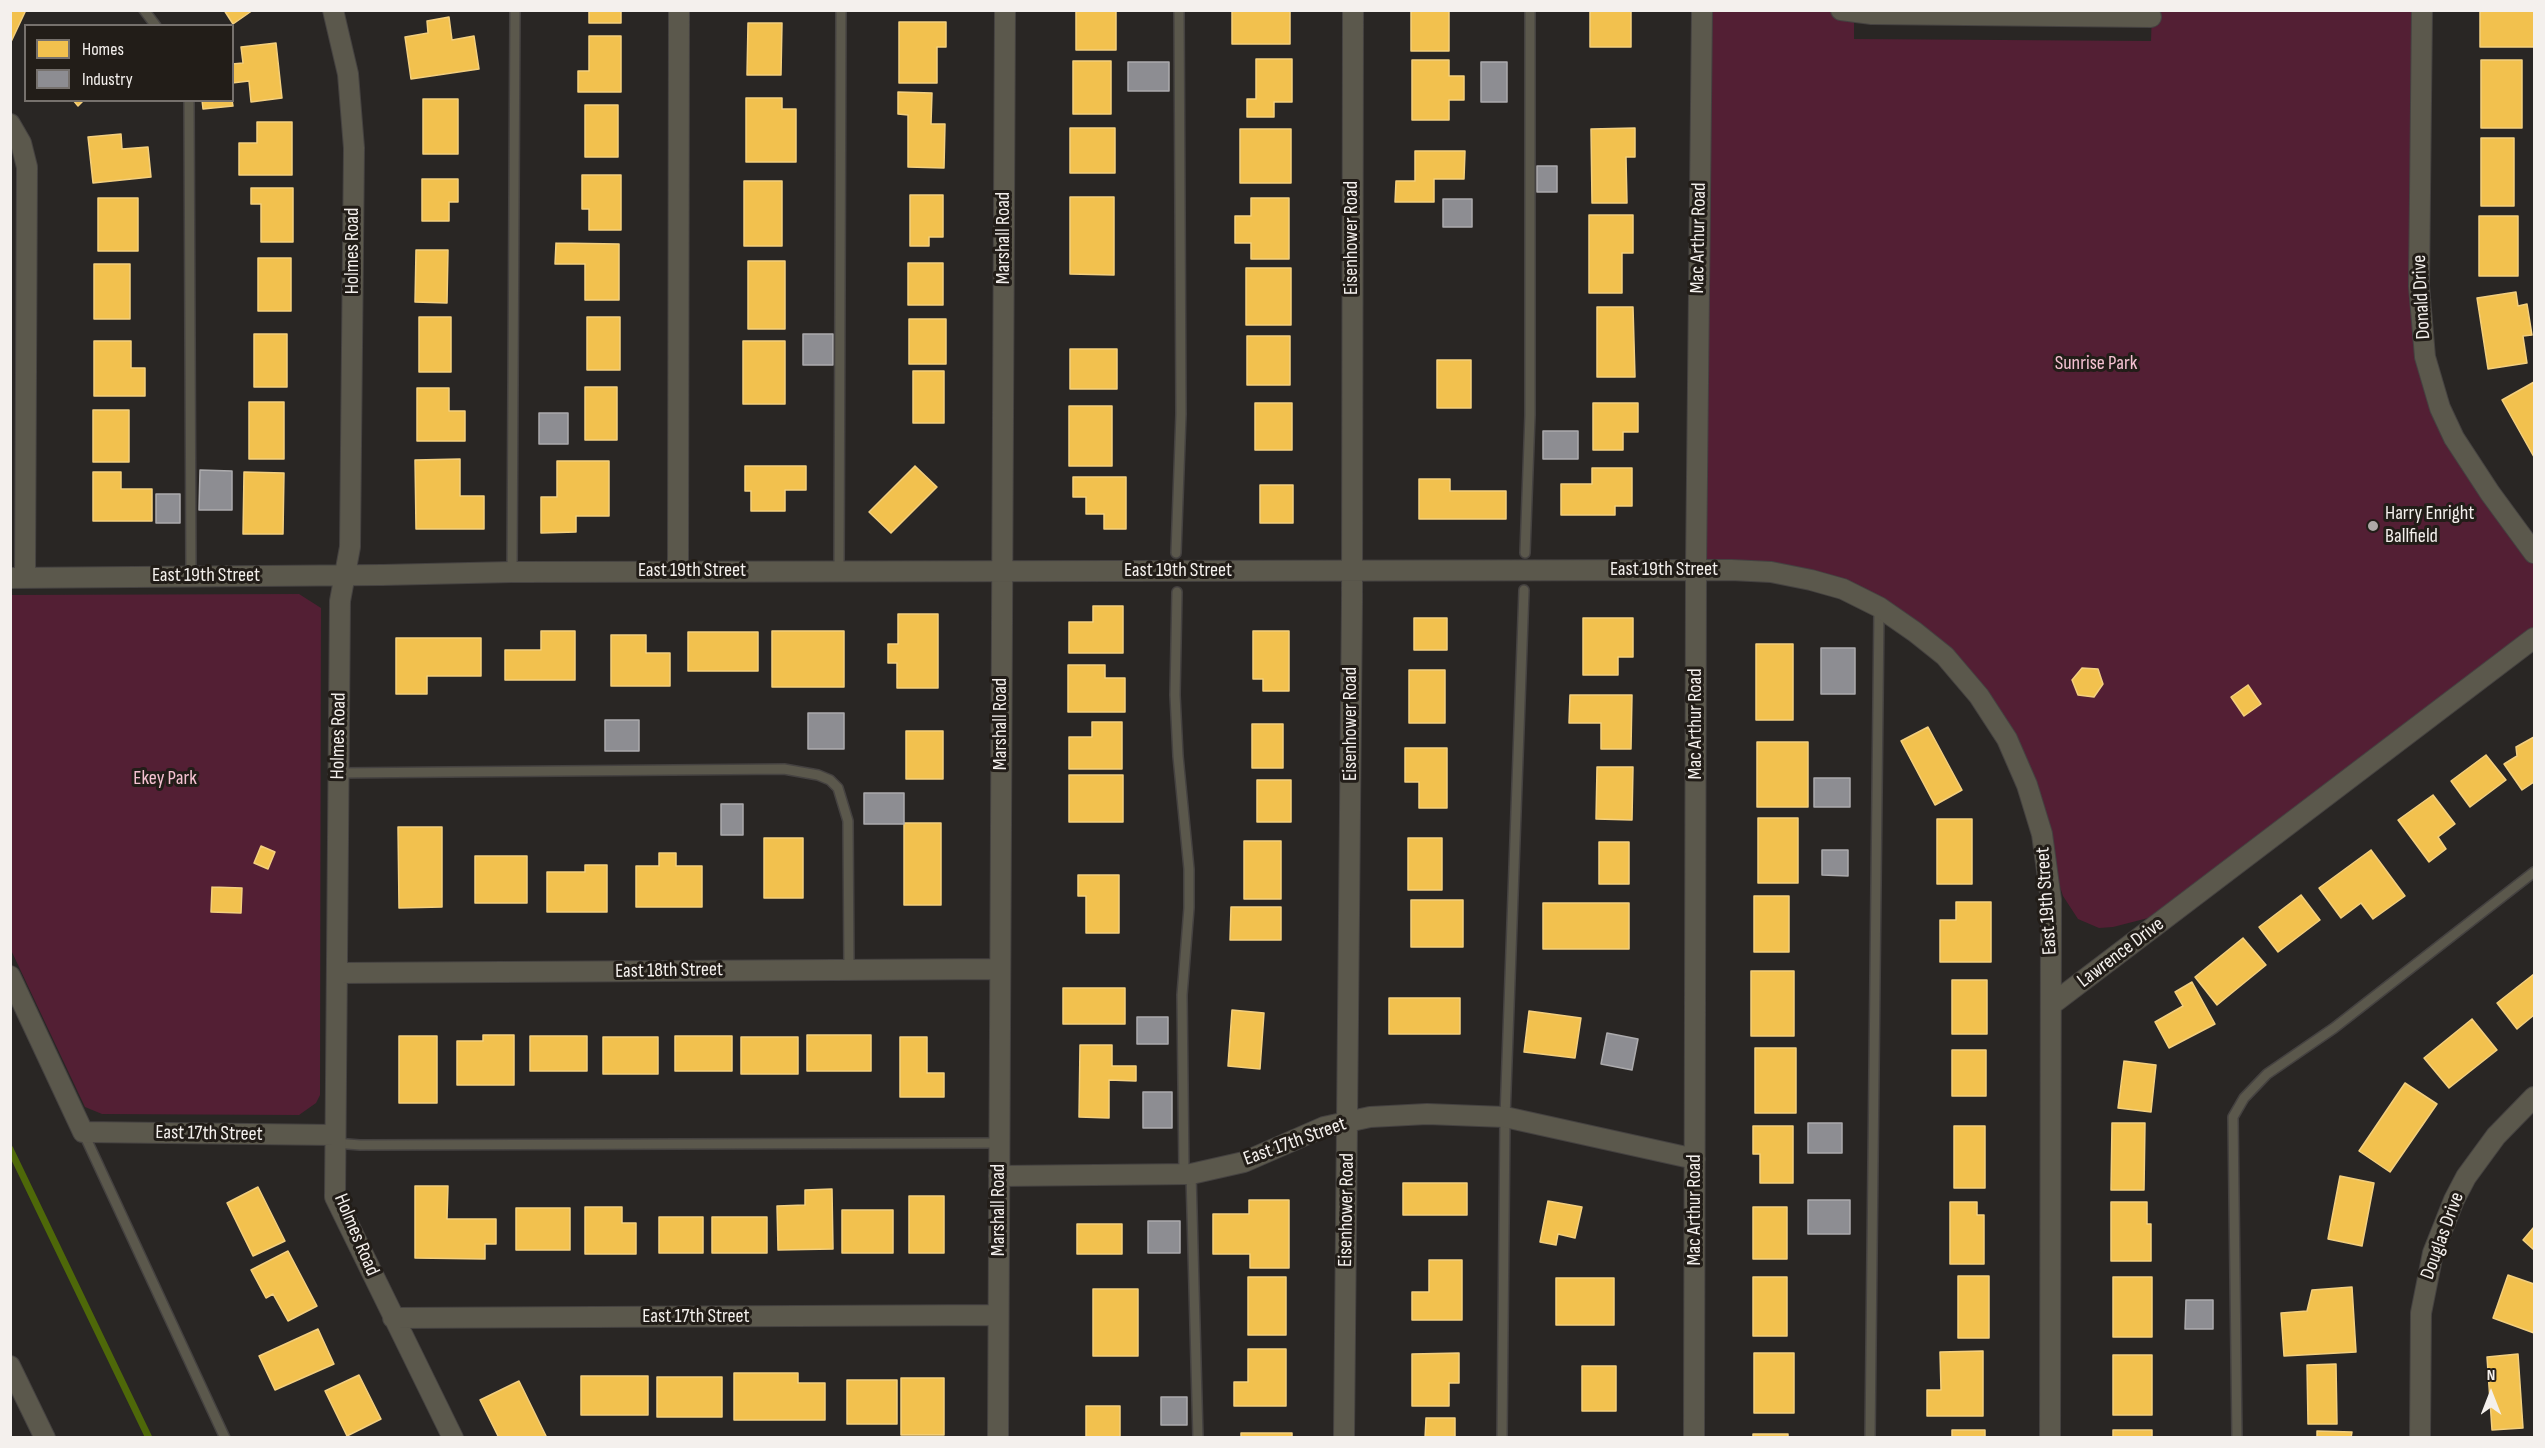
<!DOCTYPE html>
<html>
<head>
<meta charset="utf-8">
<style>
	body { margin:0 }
	#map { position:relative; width:2545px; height:1448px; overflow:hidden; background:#292624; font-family:"Sofia Sans Condensed",sans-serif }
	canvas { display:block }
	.frame { position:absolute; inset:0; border:12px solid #f4f0ed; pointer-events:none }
	.legend { position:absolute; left:24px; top:24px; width:210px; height:78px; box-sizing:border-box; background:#221d18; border:2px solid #76716d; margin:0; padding:8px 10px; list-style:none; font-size:18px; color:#f4f0ed }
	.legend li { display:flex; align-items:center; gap:12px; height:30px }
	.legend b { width:30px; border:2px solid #76716d }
	.north { position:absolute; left:2461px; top:1364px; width:60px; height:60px; -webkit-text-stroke:4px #221d18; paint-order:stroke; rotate:0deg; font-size:16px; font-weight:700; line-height:24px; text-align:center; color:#f4f0ed }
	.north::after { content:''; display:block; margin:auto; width:21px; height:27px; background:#f4f0ed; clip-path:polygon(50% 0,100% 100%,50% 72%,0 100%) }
</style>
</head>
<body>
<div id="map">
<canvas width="2545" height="1448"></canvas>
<div class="frame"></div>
<ul class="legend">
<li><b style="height:16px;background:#f2c14e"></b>Homes</li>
<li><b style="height:16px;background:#8d8d92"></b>Industry</li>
</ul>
<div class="north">N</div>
</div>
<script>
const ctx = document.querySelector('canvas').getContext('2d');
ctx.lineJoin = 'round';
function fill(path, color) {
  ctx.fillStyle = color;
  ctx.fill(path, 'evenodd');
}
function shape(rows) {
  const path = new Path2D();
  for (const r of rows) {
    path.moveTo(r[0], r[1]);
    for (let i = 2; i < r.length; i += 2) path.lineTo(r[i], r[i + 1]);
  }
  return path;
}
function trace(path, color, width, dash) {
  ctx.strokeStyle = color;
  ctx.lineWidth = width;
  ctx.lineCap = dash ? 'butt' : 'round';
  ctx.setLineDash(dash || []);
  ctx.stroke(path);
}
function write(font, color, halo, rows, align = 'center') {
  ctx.font = font + ' "Sofia Sans Condensed",sans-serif';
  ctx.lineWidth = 6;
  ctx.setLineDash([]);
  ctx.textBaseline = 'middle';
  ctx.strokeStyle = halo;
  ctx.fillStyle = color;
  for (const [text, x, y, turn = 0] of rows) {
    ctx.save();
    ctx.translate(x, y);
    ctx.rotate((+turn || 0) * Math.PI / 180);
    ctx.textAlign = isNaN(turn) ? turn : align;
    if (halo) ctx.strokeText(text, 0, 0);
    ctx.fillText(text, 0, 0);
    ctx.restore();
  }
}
fill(shape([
	[1702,11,1854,11,1854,39,2151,41,2152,11,2422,11,2431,382,2534,553,2534,638,2152,917,2113,927,2099,928,2078,919,2063,896,2027,785,1945,656,1843,589,1696,570],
	[299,594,321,608,320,1095,316,1103,299,1115,102,1114,85,1107,11,950,10,595]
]), '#531f34');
const homes = shape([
	[10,10,26,10,10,44,10,10],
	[224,10,253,10,233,24,224,10],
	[589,10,621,10,621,23,589,23,589,10],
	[1076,10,1116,10,1116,50,1076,50,1076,10],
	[1232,10,1290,10,1290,44,1232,44,1232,10],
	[1411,10,1449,10,1449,51,1411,51,1411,10],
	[1590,10,1631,10,1631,47,1590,47,1590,10],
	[2480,10,2534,10,2534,47,2480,47,2480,10],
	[449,17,452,40,474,36,479,69,411,79,405,37,428,33,427,21,449,17],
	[899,22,946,22,946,47,937,47,937,83,899,83,899,22],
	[748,23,782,23,781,75,747,75,748,23],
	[589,36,621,36,621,92,578,92,578,71,589,71,589,36],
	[276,43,282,98,251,102,249,81,232,83,232,64,243,63,241,47,276,43],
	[1256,59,1292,59,1292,102,1274,102,1274,117,1247,117,1247,99,1256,99,1256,59],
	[1412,60,1449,60,1449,76,1464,76,1464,100,1449,100,1449,120,1412,120,1412,60],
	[2481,60,2522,60,2522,128,2481,128,2481,60],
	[1073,61,1111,61,1111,114,1073,114,1073,61],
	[898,92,932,93,931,124,945,124,944,168,908,167,908,115,898,114,898,92],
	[746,98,782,98,782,109,796,109,796,162,746,162,746,98],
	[423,99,458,99,458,154,423,154,423,99],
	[73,100,84,100,78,106,73,100],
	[202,100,232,100,233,106,203,109,202,100],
	[585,105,618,105,618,157,585,157,585,105],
	[257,122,292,122,292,175,239,175,239,143,257,143,257,122],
	[1070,128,1115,128,1115,173,1070,173,1070,128],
	[1635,128,1635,157,1626,157,1627,203,1592,203,1591,129,1635,128],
	[1240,129,1291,129,1291,183,1240,183,1240,129],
	[121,134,122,149,148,147,151,177,93,183,88,137,121,134],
	[2481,138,2514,138,2514,206,2481,206,2481,138],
	[1415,151,1465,151,1464,179,1434,179,1434,202,1395,202,1396,181,1415,181,1415,151],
	[582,175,621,175,621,230,589,230,589,209,582,209,582,175],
	[422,179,458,179,458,202,449,202,449,221,422,221,422,179],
	[744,181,782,181,782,246,744,246,744,181],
	[251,188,293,188,293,242,261,242,261,204,251,204,251,188],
	[910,195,943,195,943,237,929,237,929,246,910,246,910,195],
	[1070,197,1114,197,1114,275,1070,274,1070,197],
	[98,198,138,198,138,251,98,251,98,198],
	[1251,198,1289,198,1289,259,1251,259,1251,243,1235,243,1235,216,1251,216,1251,198],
	[1589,215,1633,215,1633,253,1622,253,1622,293,1589,293,1589,215],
	[2479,216,2518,216,2518,276,2479,276,2479,216],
	[556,243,619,244,619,300,585,300,585,264,555,264,556,243],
	[416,250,448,250,447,303,415,302,416,250],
	[258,258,291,258,291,311,258,311,258,258],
	[748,261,785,261,785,329,748,329,748,261],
	[908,263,943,263,943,305,908,305,908,263],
	[94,264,130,264,130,319,94,319,94,264],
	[1246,268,1291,268,1291,325,1246,325,1246,268],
	[2516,292,2518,306,2527,304,2532,335,2523,336,2527,363,2488,369,2477,298,2516,292],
	[1597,307,1633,307,1635,377,1597,377,1597,307],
	[419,317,451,317,451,372,419,372,419,317],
	[587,317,620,317,620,370,587,370,587,317],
	[909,319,946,319,946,364,909,364,909,319],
	[254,334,287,334,287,387,254,387,254,334],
	[1247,336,1290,336,1290,385,1247,385,1247,336],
	[94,341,131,341,131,368,145,368,145,396,94,396,94,341],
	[743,341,785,341,785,404,743,404,743,341],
	[1070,349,1117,349,1117,389,1070,389,1070,349],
	[1437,360,1471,360,1471,408,1437,408,1437,360],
	[913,371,944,371,944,423,913,423,913,371],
	[2534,382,2534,457,2502,400,2534,382],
	[585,387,617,387,617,440,585,440,585,387],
	[417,388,449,388,449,411,465,411,465,441,417,441,417,388],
	[249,402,284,402,284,459,249,459,249,402],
	[1255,403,1292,403,1292,450,1255,450,1255,403],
	[1593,403,1638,403,1638,432,1623,432,1623,450,1593,450,1593,403],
	[1069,406,1112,406,1112,466,1069,466,1069,406],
	[93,410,129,410,129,462,93,462,93,410],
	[460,459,460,496,484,496,484,529,416,529,415,460,460,459],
	[557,461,609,461,609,516,576,516,576,532,541,533,541,497,557,497,557,461],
	[745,466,806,466,806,490,785,490,785,511,751,511,751,491,745,491,745,466],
	[915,466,937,487,891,533,869,512,915,466],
	[1592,468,1632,468,1632,506,1615,506,1615,515,1561,515,1561,484,1592,484,1592,468],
	[93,472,121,472,121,489,152,489,152,521,93,521,93,472],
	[244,472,284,473,283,534,243,534,244,472],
	[1073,477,1126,477,1126,529,1104,529,1104,514,1086,514,1086,497,1073,497,1073,477],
	[1419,479,1450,479,1450,491,1506,491,1506,519,1419,519,1419,479],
	[1260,485,1293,485,1293,523,1260,523,1260,485],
	[1093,606,1123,606,1123,653,1069,653,1069,622,1093,622,1093,606],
	[898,614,938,614,938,688,897,688,897,663,888,663,888,644,898,644,898,614],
	[1414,618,1447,618,1447,650,1414,650,1414,618],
	[1583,618,1633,618,1633,657,1618,657,1618,675,1583,675,1583,618],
	[541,631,575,631,575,680,505,680,505,650,541,650,541,631],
	[772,631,844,631,844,687,772,687,772,631],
	[1253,631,1289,631,1289,691,1263,691,1263,679,1253,679,1253,631],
	[688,632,758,632,758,671,688,671,688,632],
	[611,635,646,635,646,653,670,653,670,686,611,686,611,635],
	[396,638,481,638,481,676,427,676,427,694,396,694,396,638],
	[1756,644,1793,644,1793,720,1756,720,1756,644],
	[1068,665,1105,665,1105,678,1125,678,1125,712,1068,712,1068,665],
	[2082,668,2098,669,2103,684,2094,697,2078,695,2072,680,2082,668],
	[1409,670,1445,670,1445,723,1409,723,1409,670],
	[2248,685,2261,704,2244,716,2231,697,2248,685],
	[1570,695,1632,695,1631,749,1601,749,1601,723,1569,723,1570,695],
	[1092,722,1122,722,1122,769,1069,769,1069,737,1092,737,1092,722],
	[1252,724,1283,724,1283,768,1252,768,1252,724],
	[1928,727,1962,790,1935,805,1901,741,1928,727],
	[906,731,943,731,943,779,906,779,906,731],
	[2534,737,2534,782,2522,790,2504,764,2517,756,2516,747,2534,737],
	[1757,742,1808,742,1808,807,1757,807,1757,742],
	[1405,748,1447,748,1447,808,1419,808,1419,782,1405,782,1405,748],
	[2486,755,2506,780,2470,807,2451,781,2486,755],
	[1597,767,1633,767,1632,820,1596,819,1597,767],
	[1069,775,1123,775,1123,822,1069,822,1069,775],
	[1257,780,1291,780,1291,822,1257,822,1257,780],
	[2433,795,2455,824,2438,837,2446,849,2429,862,2398,820,2433,795],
	[1758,818,1798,818,1798,883,1758,883,1758,818],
	[1937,819,1972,819,1972,884,1937,884,1937,819],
	[904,823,941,823,941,905,904,905,904,823],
	[398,827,442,827,442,907,399,908,398,827],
	[764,838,803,838,803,898,764,898,764,838],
	[1408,838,1442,838,1442,890,1408,890,1408,838],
	[1244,841,1281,841,1281,899,1244,899,1244,841],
	[1599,842,1629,842,1629,884,1599,884,1599,842],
	[261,846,275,852,268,869,254,863,261,846],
	[2371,850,2405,896,2373,919,2361,903,2341,918,2319,888,2371,850],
	[659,853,676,853,676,866,702,866,702,907,636,907,636,866,659,866,659,853],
	[475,856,527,856,527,903,475,903,475,856],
	[585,865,607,865,607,912,547,912,547,872,585,872,585,865],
	[1078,875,1119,875,1119,933,1086,933,1086,896,1078,896,1078,875],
	[212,887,242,888,241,913,211,912,212,887],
	[2301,895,2320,920,2278,952,2259,927,2301,895],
	[1754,896,1789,896,1789,952,1754,952,1754,896],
	[1411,900,1463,900,1463,947,1411,947,1411,900],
	[1956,902,1991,902,1991,962,1940,962,1940,920,1956,920,1956,902],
	[1543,903,1629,903,1629,949,1543,949,1543,903],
	[1231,907,1281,907,1281,940,1230,940,1231,907],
	[2243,938,2266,965,2217,1005,2195,977,2243,938],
	[1751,971,1794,971,1794,1036,1751,1036,1751,971],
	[2534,974,2534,1015,2517,1029,2497,1003,2534,974],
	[1952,980,1987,980,1987,1034,1952,1034,1952,980],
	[2192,982,2215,1024,2169,1048,2155,1022,2183,1006,2175,992,2192,982],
	[1063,988,1125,988,1125,1024,1063,1024,1063,988],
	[1389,998,1460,998,1460,1034,1389,1034,1389,998],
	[1232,1010,1264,1013,1260,1069,1228,1066,1232,1010],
	[1529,1011,1581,1018,1575,1058,1524,1052,1529,1011],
	[2472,1019,2497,1050,2449,1088,2424,1058,2472,1019],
	[483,1035,514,1035,514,1085,457,1085,457,1041,483,1041,483,1035],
	[807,1035,871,1035,871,1071,807,1071,807,1035],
	[399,1036,437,1036,437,1103,399,1103,399,1036],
	[530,1036,587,1036,587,1071,530,1071,530,1036],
	[675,1036,732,1036,732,1071,675,1071,675,1036],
	[603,1037,658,1037,658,1074,603,1074,603,1037],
	[741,1037,798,1037,798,1074,741,1074,741,1037],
	[900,1037,927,1037,927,1073,944,1073,944,1097,900,1097,900,1037],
	[1080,1045,1112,1045,1112,1066,1136,1066,1136,1081,1109,1080,1109,1118,1079,1117,1080,1045],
	[1755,1048,1796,1048,1796,1113,1755,1113,1755,1048],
	[1952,1050,1986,1050,1986,1096,1952,1096,1952,1050],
	[2124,1061,2156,1065,2151,1112,2118,1108,2124,1061],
	[2405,1083,2437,1104,2390,1172,2359,1151,2405,1083],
	[2112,1123,2145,1123,2144,1190,2111,1190,2112,1123],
	[1753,1126,1793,1126,1793,1183,1760,1183,1760,1154,1753,1154,1753,1126],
	[1954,1126,1985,1126,1985,1188,1954,1188,1954,1126],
	[2340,1176,2374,1183,2362,1246,2328,1239,2340,1176],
	[1403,1183,1467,1183,1467,1215,1403,1215,1403,1183],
	[415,1186,448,1186,447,1219,496,1219,496,1244,485,1244,485,1259,415,1258,415,1186],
	[258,1187,285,1241,253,1256,227,1203,258,1187],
	[832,1189,833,1249,778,1250,777,1206,805,1205,805,1190,832,1189],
	[909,1196,944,1196,944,1253,909,1253,909,1196],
	[1249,1200,1289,1200,1289,1268,1250,1268,1250,1254,1213,1254,1213,1214,1249,1214,1249,1200],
	[1548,1201,1582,1207,1575,1238,1558,1234,1556,1245,1540,1242,1548,1201],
	[1950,1202,1977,1202,1977,1215,1984,1215,1984,1264,1950,1264,1950,1202],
	[2111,1202,2147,1202,2147,1224,2151,1224,2151,1261,2111,1261,2111,1202],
	[585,1207,622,1207,622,1223,636,1223,636,1254,585,1254,585,1207],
	[1753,1207,1787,1207,1787,1259,1753,1259,1753,1207],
	[516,1208,570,1208,570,1250,516,1250,516,1208],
	[842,1210,893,1210,893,1253,842,1253,842,1210],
	[659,1217,703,1217,703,1253,659,1253,659,1217],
	[712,1217,767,1217,767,1253,712,1253,712,1217],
	[1077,1224,1122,1224,1122,1254,1077,1254,1077,1224],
	[2534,1227,2534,1250,2523,1240,2534,1227],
	[288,1251,317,1306,288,1321,273,1294,266,1298,251,1270,288,1251],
	[1429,1260,1462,1260,1462,1320,1412,1320,1412,1292,1429,1292,1429,1260],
	[2508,1275,2534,1284,2534,1333,2493,1318,2508,1275],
	[1958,1276,1989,1276,1989,1338,1958,1338,1958,1276],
	[1248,1277,1286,1277,1286,1335,1248,1335,1248,1277],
	[1753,1277,1787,1277,1787,1336,1753,1336,1753,1277],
	[2113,1277,2152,1277,2152,1337,2113,1337,2113,1277],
	[1556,1278,1614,1278,1614,1325,1556,1325,1556,1278],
	[2352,1287,2356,1352,2284,1356,2281,1313,2307,1311,2312,1290,2352,1287],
	[1093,1289,1138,1289,1138,1356,1093,1356,1093,1289],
	[318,1329,334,1364,275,1390,259,1356,318,1329],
	[1248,1349,1286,1349,1286,1406,1234,1406,1234,1382,1248,1382,1248,1349],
	[1983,1351,1983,1416,1927,1416,1927,1390,1941,1390,1940,1352,1983,1351],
	[1459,1353,1459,1383,1449,1383,1449,1406,1412,1406,1412,1354,1459,1353],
	[1754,1353,1794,1353,1794,1413,1754,1413,1754,1353],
	[2518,1354,2523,1428,2492,1430,2487,1357,2518,1354],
	[2113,1355,2152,1355,2152,1415,2113,1415,2113,1355],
	[2336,1364,2337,1424,2308,1424,2307,1365,2336,1364],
	[1582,1366,1616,1366,1616,1411,1582,1411,1582,1366],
	[734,1373,798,1373,798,1383,825,1383,825,1420,734,1420,734,1373],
	[359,1375,381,1419,347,1436,325,1391,359,1375],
	[581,1376,648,1376,648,1415,581,1415,581,1376],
	[657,1377,722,1377,722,1417,657,1417,657,1377],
	[901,1378,944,1378,944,1435,901,1435,901,1378],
	[847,1380,897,1380,897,1424,847,1424,847,1380],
	[519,1381,522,1387,547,1438,499,1438,480,1400,519,1381],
	[1086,1406,1120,1406,1120,1438,1086,1438,1086,1406],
	[1426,1418,1455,1418,1455,1438,1425,1438,1426,1418],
	[1952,1430,1985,1430,1985,1438,1952,1438,1952,1430],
	[2113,1430,2152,1430,2152,1438,2113,1438,2113,1430],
	[2317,1431,2352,1432,2351,1438,2317,1438,2317,1431],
	[1241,1433,1292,1433,1292,1438,1241,1438,1241,1433],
	[1753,1434,1788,1434,1788,1438,1753,1438,1753,1434]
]);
fill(homes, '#f2c14e');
trace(homes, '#f3cf7e', 1.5);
const industry = shape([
	[1128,62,1169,62,1169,91,1128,91,1128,62],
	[1481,62,1507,62,1507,102,1481,102,1481,62],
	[1537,166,1557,166,1557,192,1537,192,1537,166],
	[1443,199,1472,199,1472,227,1443,227,1443,199],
	[803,334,833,334,833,365,803,365,803,334],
	[539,413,568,413,568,444,539,444,539,413],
	[1543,431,1578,431,1578,459,1543,459,1543,431],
	[200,470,232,471,232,510,199,510,200,470],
	[156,494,180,494,180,523,156,523,156,494],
	[1821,648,1855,648,1855,694,1821,694,1821,648],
	[808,713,844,713,844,749,808,749,808,713],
	[605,720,639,720,639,751,605,751,605,720],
	[1814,778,1850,778,1850,807,1814,807,1814,778],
	[864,793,904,793,904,824,864,824,864,793],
	[721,804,743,804,743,835,721,835,721,804],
	[1822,850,1848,850,1848,876,1822,875,1822,850],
	[1137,1017,1168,1017,1168,1044,1137,1044,1137,1017],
	[1607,1033,1638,1039,1632,1070,1601,1064,1607,1033],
	[1143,1092,1172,1092,1172,1128,1143,1128,1143,1092],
	[1808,1123,1842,1123,1842,1153,1808,1153,1808,1123],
	[1808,1200,1850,1200,1850,1234,1808,1234,1808,1200],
	[1148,1221,1180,1221,1180,1253,1148,1253,1148,1221],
	[2186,1300,2213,1300,2213,1329,2185,1329,2186,1300],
	[1161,1397,1187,1397,1187,1425,1161,1425,1161,1397]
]);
fill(industry, '#8d8d92');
trace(industry, '#acabad', 1.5);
trace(shape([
	[10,1149,149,1438]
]), '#4e6809', 7);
const lane = shape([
	[144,10,156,26],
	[189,100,191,576],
	[1176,553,1181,414,1179,10],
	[1525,553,1530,415,1530,10],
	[839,571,841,10],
	[512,572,515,10],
	[1177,592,1175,695,1178,756,1189,869,1189,908,1182,995,1184,1174],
	[339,773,784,769,818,775,830,780,838,788,848,821,849,970],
	[83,1132,225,1438],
	[335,1143,360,1145,999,1143],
	[1191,1174,1198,1438],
	[1502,1438,1505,1117,1524,590],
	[1870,1438,1879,609],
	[2237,1438,2233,1117,2244,1098,2267,1074,2334,1028,2534,872]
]);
const street = shape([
	[333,10,348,74,354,148,350,547,340,601,335,1197,453,1438],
	[1841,10,1872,14,2151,17],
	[2422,10,2419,286,2425,357,2440,408,2454,438,2490,493,2534,553],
	[10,124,21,143,27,167,25,578],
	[678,571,679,10],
	[10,578,382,575,512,572,1731,570,1771,572,1811,580,1843,589,1879,607,1915,632,1945,656,1979,696,2007,739,2027,785,2042,834,2051,900,2050,1438],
	[337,973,1000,969],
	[10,976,83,1132,335,1135],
	[2051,1005,2534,638],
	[999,1176,1191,1174,1244,1162,1324,1127,1370,1117,1427,1114,1505,1117,1695,1159],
	[393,1318,998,1315],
	[10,1366,45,1438],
	[998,1438,1005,10],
	[1344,1438,1352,602,1353,10],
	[1694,1438,1696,570,1702,10],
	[2420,1438,2421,1313,2433,1253,2454,1200,2466,1177,2496,1136,2534,1097]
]);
trace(lane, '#454241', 12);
trace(street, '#454241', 22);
trace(lane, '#5b584c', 9);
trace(street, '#5b584c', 20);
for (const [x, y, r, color] of [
	[2373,526,6,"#ada9a7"]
]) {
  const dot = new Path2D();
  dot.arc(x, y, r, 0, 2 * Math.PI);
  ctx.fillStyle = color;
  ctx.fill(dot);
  trace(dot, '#221d18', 2);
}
write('20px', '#f4f0ed', '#221d18', [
	["Marshall Road",1004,238,-90],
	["Eisenhower Road",1352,238,-90],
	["Mac Arthur Road",1699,238,-89],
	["Holmes Road",353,251,-90],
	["Donald Drive",2422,297,-93],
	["East 19th Street",1664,570],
	["East 19th Street",692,571],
	["East 19th Street",1178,571],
	["East 19th Street",206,576],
	["Marshall Road",1001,724,-90],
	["Eisenhower Road",1351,724,-90],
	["Mac Arthur Road",1696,724,-90],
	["Holmes Road",339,736,-89],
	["East 19th Street",2047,901,-94],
	["Lawrence Drive",2121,953,-37],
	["East 18th Street",669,971,-1],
	["East 17th Street",209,1134,1],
	["East 17th Street",1295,1142,-20],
	["Marshall Road",999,1210,-90],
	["Eisenhower Road",1347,1210,-89],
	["Mac Arthur Road",1695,1210,-90],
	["Holmes Road",356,1235,67],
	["Douglas Drive",2443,1236,-70],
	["East 17th Street",696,1317]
]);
write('20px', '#f5c2d2', '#221d18', [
	["Sunrise Park",2096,364],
	["Ekey Park",165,779]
]);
write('20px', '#f4f0ed', '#221d18', [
	["Harry Enright",2385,514],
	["Ballfield",2385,537]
], 'left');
</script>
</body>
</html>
